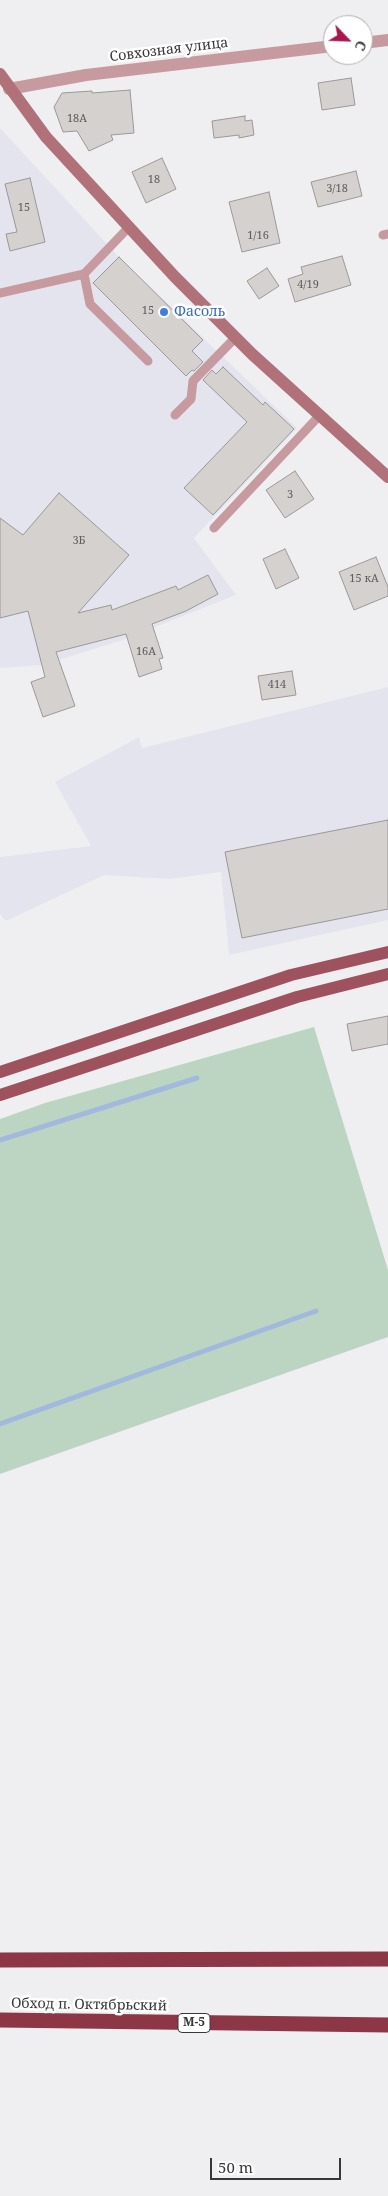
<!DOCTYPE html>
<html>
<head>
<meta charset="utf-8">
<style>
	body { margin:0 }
	#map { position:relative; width:388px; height:2196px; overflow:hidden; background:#efeff2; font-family:"Noto Serif",serif }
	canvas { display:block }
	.north { position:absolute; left:323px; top:15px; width:50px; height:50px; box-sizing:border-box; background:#fff; border:1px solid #afafb0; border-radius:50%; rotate:114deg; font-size:14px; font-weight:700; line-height:20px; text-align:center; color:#383839 }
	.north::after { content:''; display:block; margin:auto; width:18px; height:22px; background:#a9174e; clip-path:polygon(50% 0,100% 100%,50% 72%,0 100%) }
	.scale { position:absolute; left:210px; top:2158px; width:131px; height:22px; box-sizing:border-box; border:2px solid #383839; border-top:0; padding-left:6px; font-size:15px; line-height:18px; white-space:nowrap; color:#383839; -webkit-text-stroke:4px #fff; paint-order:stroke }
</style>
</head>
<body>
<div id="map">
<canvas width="388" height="2196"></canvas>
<div class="north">С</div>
<div class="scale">50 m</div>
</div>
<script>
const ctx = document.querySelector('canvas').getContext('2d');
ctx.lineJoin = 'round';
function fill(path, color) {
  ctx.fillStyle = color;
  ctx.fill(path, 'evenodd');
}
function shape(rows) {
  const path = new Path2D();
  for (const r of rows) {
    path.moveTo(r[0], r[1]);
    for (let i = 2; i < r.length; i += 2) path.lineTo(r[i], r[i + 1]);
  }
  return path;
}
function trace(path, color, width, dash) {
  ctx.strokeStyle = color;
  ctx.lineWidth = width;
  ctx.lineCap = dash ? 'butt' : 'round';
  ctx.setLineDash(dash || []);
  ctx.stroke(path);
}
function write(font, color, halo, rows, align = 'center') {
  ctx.font = font + ' "Noto Serif",serif';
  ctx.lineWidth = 5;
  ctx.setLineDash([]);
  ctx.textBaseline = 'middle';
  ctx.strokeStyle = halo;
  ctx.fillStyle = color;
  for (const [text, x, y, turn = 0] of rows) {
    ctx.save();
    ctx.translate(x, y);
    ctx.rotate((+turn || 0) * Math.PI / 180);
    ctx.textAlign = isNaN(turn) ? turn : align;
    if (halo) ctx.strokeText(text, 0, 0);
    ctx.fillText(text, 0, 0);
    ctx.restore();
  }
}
fill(shape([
	[0,128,119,257,297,428,194,538,236,595,120,641,42,665,0,668],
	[388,687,388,920,229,955,221,872,170,879,104,875,6,921,0,914,0,857,91,846,55,782,139,737,142,748]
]), '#e4e4ee');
fill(shape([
	[314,1027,388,1270,388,1337,0,1474,0,1119,45,1103]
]), '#bcd5c3');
trace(shape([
	[0,1140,197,1078],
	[0,1424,316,1311]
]), '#a2b9de', 5);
const building = shape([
	[351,78,355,105,322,110,318,83,351,78],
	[130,90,134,133,111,135,113,140,89,151,77,131,63,132,54,107,62,93,92,91,92,93,130,90],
	[245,116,245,121,252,120,254,135,239,138,239,135,214,138,212,121,245,116],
	[162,158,176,189,146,203,132,172,162,158],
	[356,171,362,196,318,207,311,182,356,171],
	[30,178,45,242,10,251,6,234,17,232,5,184,30,178],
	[269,192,280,243,242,252,229,202,269,192],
	[342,256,351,285,295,302,288,279,303,274,301,267,342,256],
	[119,257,203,340,192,351,203,362,194,371,192,370,186,376,93,283,119,257],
	[267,268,279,286,259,299,247,281,267,268],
	[223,367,263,405,265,402,294,429,213,515,184,488,247,422,203,380,212,370,216,374,223,367],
	[295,471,314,499,285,518,266,490,295,471],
	[59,493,129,555,78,613,111,605,112,610,176,586,178,590,208,575,218,594,186,611,152,624,163,658,159,659,162,669,139,677,126,634,56,652,75,706,43,717,31,682,45,677,28,611,0,618,0,518,23,535,59,493],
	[285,549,299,578,276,589,263,559,285,549],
	[376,557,388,587,388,596,354,610,339,572,376,557],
	[292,671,296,695,262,700,258,676,292,671],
	[388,820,388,909,242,938,225,852,388,820],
	[388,1016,388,1044,352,1051,347,1024,388,1016]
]);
fill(building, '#d4d1cf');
trace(building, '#9b9896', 1);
trace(shape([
	[129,227,84,274,90,304,148,361],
	[383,235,388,234],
	[0,293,84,274],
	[175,415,191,399,193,381,236,337],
	[214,528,320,415]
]), '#c79a9f', 9);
trace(shape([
	[363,43,388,40],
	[9,89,86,75,333,46]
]), '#c79a9f', 12);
trace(shape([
	[0,74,46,137,175,277,252,354,388,477]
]), '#b07179', 12);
trace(shape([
	[0,1072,291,975,388,952],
	[0,1095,297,997,388,974]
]), '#9e525d', 12);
trace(shape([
	[0,1960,388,1959],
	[0,2020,388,2025]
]), '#8d3646', 15);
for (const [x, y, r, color] of [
	[164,312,5,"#3f7fe0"]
]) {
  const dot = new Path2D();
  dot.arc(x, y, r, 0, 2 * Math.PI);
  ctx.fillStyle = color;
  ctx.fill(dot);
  trace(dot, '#fff', 2);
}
write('11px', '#5f5e5e', null, [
	["18А",77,119],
	["18",154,180],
	["3/18",337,189],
	["15",24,208],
	["1/16",258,236],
	["4/19",308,285],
	["15",148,311],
	["3",290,495],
	["3Б",79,541],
	["15 кА",364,579],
	["16А",146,652],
	["414",277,685]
]);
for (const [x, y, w] of [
	[194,2023,32]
]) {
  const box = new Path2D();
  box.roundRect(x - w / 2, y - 9.5, w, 19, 4);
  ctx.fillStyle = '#fff';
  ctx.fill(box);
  trace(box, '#383839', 1);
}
write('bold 12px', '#383839', null, [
	["М-5",194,2023]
]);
write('14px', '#383839', '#fff', [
	["Совхозная улица",169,50,-7],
	["Обход п. Октябрьский",89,2005,1]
]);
write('14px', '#366cbe', '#fff', [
	["Фасоль",174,312]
], 'left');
</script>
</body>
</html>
